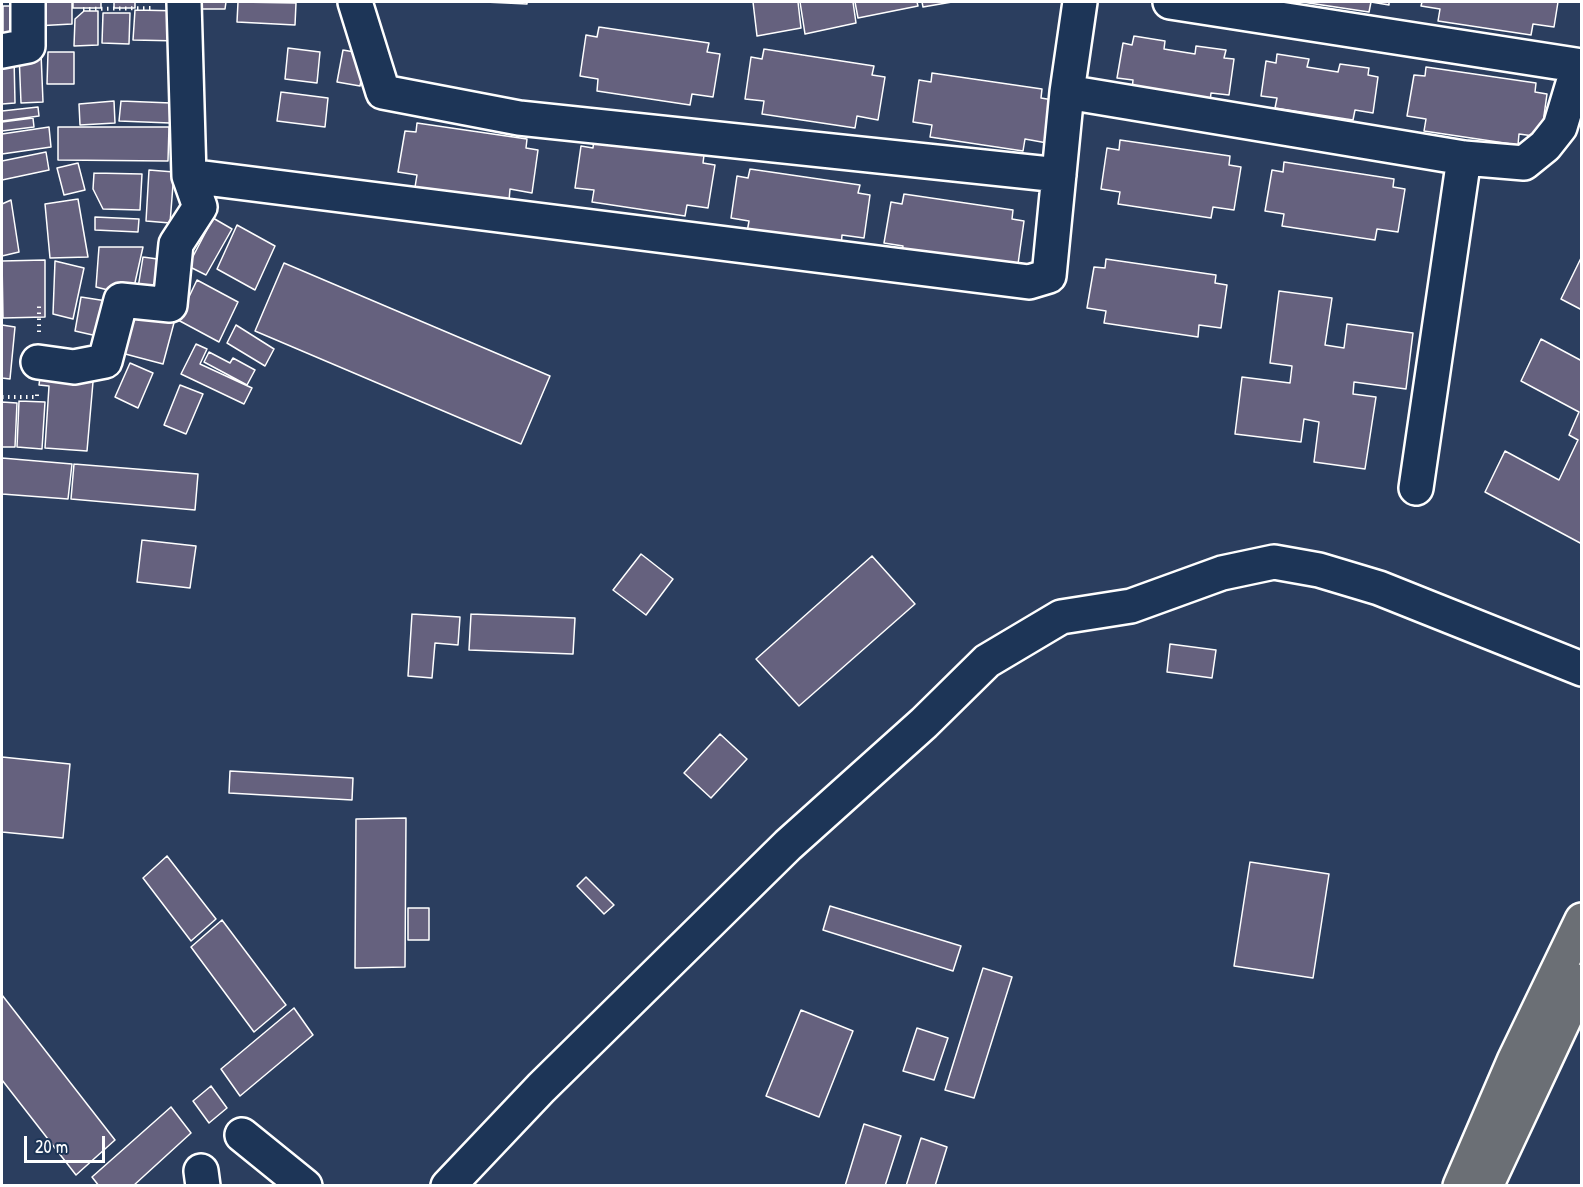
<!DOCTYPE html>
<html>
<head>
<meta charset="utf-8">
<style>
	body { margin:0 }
	#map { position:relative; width:1583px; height:1187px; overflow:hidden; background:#2b3e5f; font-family:"Patrick Hand",sans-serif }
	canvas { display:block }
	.frame { position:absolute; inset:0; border:3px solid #fff; pointer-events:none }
	.scale { position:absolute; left:24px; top:1136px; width:81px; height:27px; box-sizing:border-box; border:3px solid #fff; border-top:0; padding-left:8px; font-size:18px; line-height:21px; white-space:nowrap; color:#fff; -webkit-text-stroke:4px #1d3557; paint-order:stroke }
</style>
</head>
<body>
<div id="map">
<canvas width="1583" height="1187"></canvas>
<div class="frame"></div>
<div class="scale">20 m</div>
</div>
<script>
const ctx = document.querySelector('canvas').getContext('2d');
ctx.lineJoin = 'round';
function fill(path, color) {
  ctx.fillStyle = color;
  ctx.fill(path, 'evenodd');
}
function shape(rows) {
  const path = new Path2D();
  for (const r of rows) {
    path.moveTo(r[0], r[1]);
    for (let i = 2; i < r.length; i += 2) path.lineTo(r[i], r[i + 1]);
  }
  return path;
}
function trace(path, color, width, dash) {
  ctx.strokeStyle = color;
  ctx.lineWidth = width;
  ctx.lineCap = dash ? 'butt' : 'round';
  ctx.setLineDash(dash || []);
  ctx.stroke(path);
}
const building = shape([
	[29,2,72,2,72,24,35,26,29,2],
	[73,2,101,2,101,8,73,8,73,2],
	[114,2,135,2,135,8,114,8,114,2],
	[190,2,226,2,225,9,190,9,190,2],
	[238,2,296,3,295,25,237,22,238,2],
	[485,2,527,2,527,4,485,2],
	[753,2,798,2,801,28,757,36,753,2],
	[800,2,853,2,856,23,805,34,800,2],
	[855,2,917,2,918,6,858,18,855,2],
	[922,2,952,2,923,7,922,2],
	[1302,2,1389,2,1389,5,1371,2,1369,12,1302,2],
	[1422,2,1558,2,1554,27,1533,24,1531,35,1438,21,1440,9,1421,6,1422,2],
	[3,6,18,6,18,34,3,34,3,6],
	[135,10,183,11,181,41,133,40,135,10],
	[84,11,98,11,98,45,74,46,75,19,84,11],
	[103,13,130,13,129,44,102,43,103,13],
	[599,27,709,43,707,52,720,54,713,97,692,94,690,105,597,91,598,79,580,76,586,35,597,37,599,27],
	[1134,36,1165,41,1164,49,1195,54,1196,46,1226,50,1224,58,1234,59,1229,95,1211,93,1210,102,1132,90,1133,80,1117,78,1123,43,1132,45,1134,36],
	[288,48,320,52,317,83,285,79,288,48],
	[764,49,874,66,872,75,885,77,878,120,857,116,855,128,762,114,764,101,745,99,751,57,762,59,764,49],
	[343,50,366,54,360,86,337,82,343,50],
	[48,52,74,52,74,84,47,84,48,52],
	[41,53,43,102,21,103,19,54,41,53],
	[1277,54,1309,59,1307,67,1338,72,1340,64,1369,68,1368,75,1378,77,1373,113,1355,110,1353,120,1275,108,1277,98,1261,96,1266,61,1276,63,1277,54],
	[14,57,15,103,2,104,2,58,14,57],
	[1426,67,1536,83,1535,92,1547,94,1541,137,1519,134,1518,145,1424,131,1426,119,1407,116,1414,75,1425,76,1426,67],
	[932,73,1042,89,1041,98,1053,100,1047,143,1025,139,1023,151,930,137,932,125,913,122,919,80,931,82,932,73],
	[281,92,328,98,325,127,277,121,281,92],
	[114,101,115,123,80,125,79,104,114,101],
	[121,101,171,103,170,123,119,121,121,101],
	[38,107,39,116,2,121,2,111,38,107],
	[33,118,34,127,2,131,2,122,33,118],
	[417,123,527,139,526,148,538,150,532,193,510,189,509,201,415,187,417,175,398,172,405,131,416,132,417,123],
	[49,127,51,147,2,154,2,134,49,127],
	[58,127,169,127,168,161,58,160,58,127],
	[594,138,704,155,703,163,715,165,708,208,687,205,685,216,592,202,594,190,575,188,581,146,593,148,594,138],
	[1120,140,1230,156,1229,165,1241,167,1234,210,1213,207,1211,218,1118,204,1120,192,1101,189,1107,148,1119,150,1120,140],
	[46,152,49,170,2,180,2,161,46,152],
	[1284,162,1394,179,1393,187,1405,189,1398,232,1377,229,1375,240,1282,226,1284,214,1265,211,1272,170,1283,172,1284,162],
	[78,163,85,190,64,195,57,168,78,163],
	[750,169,860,185,858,193,870,195,864,238,842,235,841,247,747,232,749,221,731,218,737,176,748,178,750,169],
	[149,170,174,172,170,223,146,221,149,170],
	[94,173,142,174,140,210,103,209,93,189,94,173],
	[904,194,1013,210,1012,219,1024,221,1018,264,996,261,995,272,901,258,903,246,884,243,891,202,902,204,904,194],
	[78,199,88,257,50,258,45,204,78,199],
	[11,200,19,252,2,256,2,204,11,200],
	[95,217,139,219,138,232,95,230,95,217],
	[213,218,232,229,206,275,188,266,213,218],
	[237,225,275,246,255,290,217,269,237,225],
	[99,247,143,247,132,296,96,287,99,247],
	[1582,256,1582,310,1561,299,1582,256],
	[143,257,172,261,166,299,137,294,143,257],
	[1106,259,1216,275,1215,283,1227,285,1221,328,1199,325,1198,337,1104,323,1106,311,1087,308,1094,267,1105,268,1106,259],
	[45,260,45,317,3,318,2,261,45,260],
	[55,261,84,268,73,319,53,314,55,261],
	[284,263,550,376,521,444,255,331,284,263],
	[197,280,238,302,219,342,178,320,197,280],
	[1279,291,1332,298,1325,345,1344,348,1347,324,1413,333,1406,389,1354,382,1353,394,1376,397,1365,469,1314,462,1319,422,1304,419,1301,442,1235,434,1242,377,1290,383,1292,366,1270,363,1279,291],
	[81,297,113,302,106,338,75,331,81,297],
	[126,306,175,319,163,364,114,351,126,306],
	[2,325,15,327,10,379,2,378,2,325],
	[236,325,274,349,265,366,227,343,236,325],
	[1541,339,1582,361,1582,544,1485,492,1505,451,1559,480,1578,440,1569,435,1579,412,1521,381,1541,339],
	[196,344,207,349,200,364,252,388,244,404,181,374,196,344],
	[209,352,230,363,233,358,255,370,247,385,204,362,209,352],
	[130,363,153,373,138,408,115,397,130,363],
	[41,370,78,381,93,382,87,451,45,448,49,386,39,385,41,370],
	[180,385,203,394,186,434,164,425,180,385],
	[19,401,45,402,42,449,17,447,19,401],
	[2,402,17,403,15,447,2,447,2,402],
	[2,458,72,464,68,499,2,494,2,458],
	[74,464,198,474,195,510,71,499,74,464],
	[142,540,196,546,190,588,137,582,142,540],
	[641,554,673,579,646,615,613,590,641,554],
	[872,556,915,604,799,706,756,659,872,556],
	[412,614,460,617,458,645,435,643,432,678,408,676,412,614],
	[471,614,575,618,573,654,469,650,471,614],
	[1170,644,1216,650,1212,678,1167,672,1170,644],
	[720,734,747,759,711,798,684,773,720,734],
	[2,757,70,764,63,838,2,832,2,757],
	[230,771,353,778,352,800,229,793,230,771],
	[406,818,405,967,355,968,356,819,406,818],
	[167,856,216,919,191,941,143,878,167,856],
	[1250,862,1329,874,1313,978,1234,966,1250,862],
	[586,877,614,905,604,914,577,886,586,877],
	[830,906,961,946,953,971,823,930,830,906],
	[408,908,429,908,429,940,408,940,408,908],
	[222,920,286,1005,254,1032,191,947,222,920],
	[983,968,1012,977,974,1098,945,1090,983,968],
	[2,995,115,1140,76,1175,2,1080,2,995],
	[294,1008,313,1035,240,1096,221,1069,294,1008],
	[801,1010,853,1031,819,1117,766,1096,801,1010],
	[917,1028,948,1038,934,1080,903,1071,917,1028],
	[211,1086,227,1108,209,1123,193,1101,211,1086],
	[171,1107,191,1133,133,1186,99,1186,92,1177,171,1107],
	[864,1124,901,1136,885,1186,845,1186,864,1124],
	[921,1138,947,1147,935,1186,906,1186,921,1138]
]);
fill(building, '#65617e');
trace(building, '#fff', 1.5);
const minor = shape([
	[355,2,383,92,519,118,1059,175],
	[1170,2,1582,66],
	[2,51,28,46,28,2],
	[1067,92,1464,158,1524,163,1545,146,1560,127,1578,67],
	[189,176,1029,282,1049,276,1067,92,1080,2],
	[38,362,74,367,105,361,121,300,170,305,176,244,200,207,189,176,184,2],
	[1416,488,1464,158],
	[242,1135,305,1186],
	[201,1171,203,1186],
	[448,1186,541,1088,788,845,924,723,987,661,1061,617,1131,606,1222,573,1274,562,1319,570,1379,588,1582,669]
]);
const major = shape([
	[1460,1186,1514,1061,1582,920],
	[1486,1186,1582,981]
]);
trace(minor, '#fff', 38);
trace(major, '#fff', 38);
trace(shape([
	[83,9,154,8],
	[39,332,39,304],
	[2,397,37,397,37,391]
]), '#fff', 4, [1.5, 4.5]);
trace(minor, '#1d3557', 33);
trace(major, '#6b6f75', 33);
</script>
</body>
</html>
